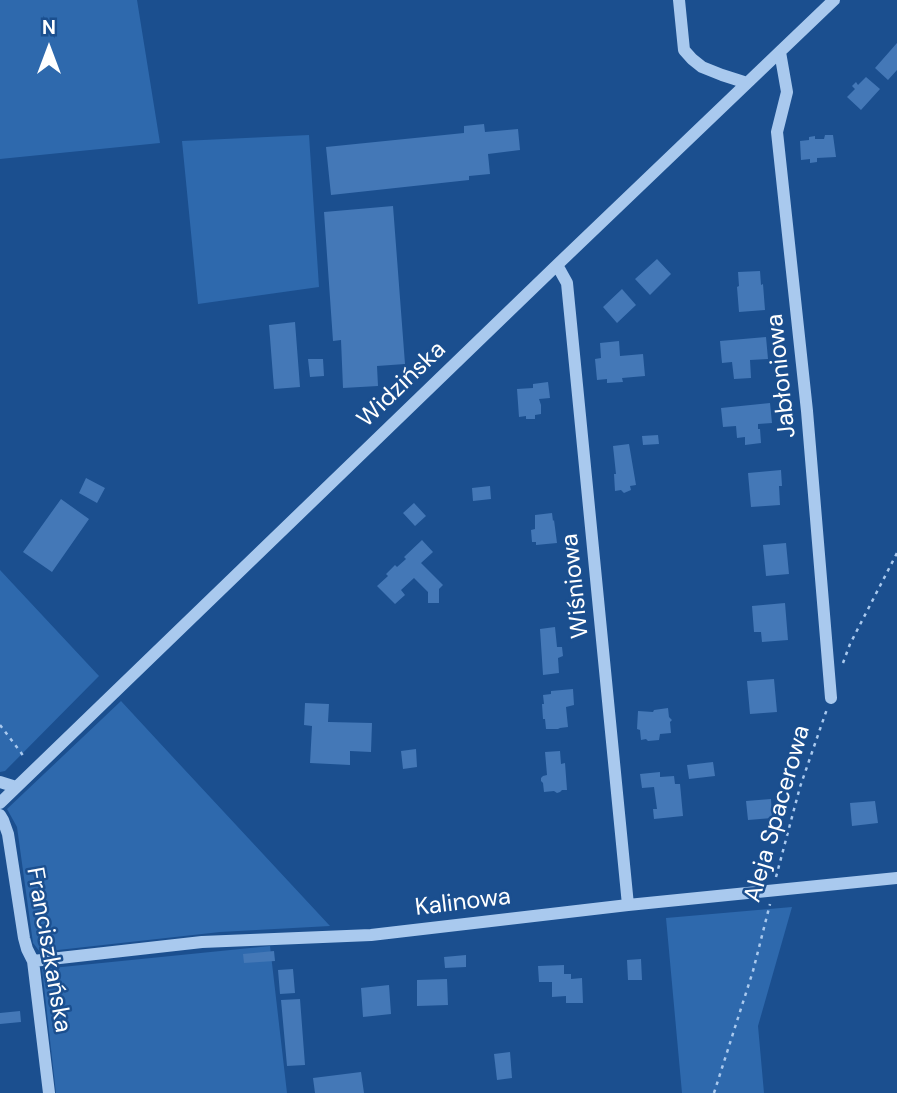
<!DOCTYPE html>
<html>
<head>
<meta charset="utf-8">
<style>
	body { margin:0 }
	#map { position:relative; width:897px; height:1093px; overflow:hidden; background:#1b4f8f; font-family:"DM Sans",sans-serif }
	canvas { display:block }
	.north { position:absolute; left:14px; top:14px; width:70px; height:70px; -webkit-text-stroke:5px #1b4f8f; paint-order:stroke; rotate:0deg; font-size:19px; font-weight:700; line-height:28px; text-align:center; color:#fff }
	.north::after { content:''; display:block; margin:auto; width:24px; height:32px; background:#fff; clip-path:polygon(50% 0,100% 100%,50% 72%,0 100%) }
</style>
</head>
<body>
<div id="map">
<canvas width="897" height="1093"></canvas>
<div class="north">N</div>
</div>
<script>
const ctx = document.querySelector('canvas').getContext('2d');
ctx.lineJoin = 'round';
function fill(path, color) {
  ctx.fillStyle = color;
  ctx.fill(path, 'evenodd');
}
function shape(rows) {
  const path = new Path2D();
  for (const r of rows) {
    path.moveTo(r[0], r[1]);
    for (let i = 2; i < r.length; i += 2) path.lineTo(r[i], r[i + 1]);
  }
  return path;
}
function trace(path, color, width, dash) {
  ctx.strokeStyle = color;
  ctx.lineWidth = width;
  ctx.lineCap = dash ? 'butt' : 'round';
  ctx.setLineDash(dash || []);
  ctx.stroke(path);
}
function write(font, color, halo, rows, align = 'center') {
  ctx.font = font + ' "DM Sans",sans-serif';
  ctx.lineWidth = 5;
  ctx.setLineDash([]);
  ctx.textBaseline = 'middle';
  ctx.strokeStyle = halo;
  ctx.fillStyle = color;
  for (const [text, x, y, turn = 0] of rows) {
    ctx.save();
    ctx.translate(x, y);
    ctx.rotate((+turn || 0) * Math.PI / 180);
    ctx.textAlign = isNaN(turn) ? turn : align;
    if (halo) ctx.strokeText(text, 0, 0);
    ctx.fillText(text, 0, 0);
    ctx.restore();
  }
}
fill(shape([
	[0,0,137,0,160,143,0,159],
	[309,135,319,287,198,304,182,141],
	[0,570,99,676,5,771,0,772],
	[121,701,170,754,330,926,220,932,40,952,33,943,17,827,7,809],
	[792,907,758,1026,764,1093,682,1093,666,918],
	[270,946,287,1093,56,1093,42,969]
]), '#2e69ad');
fill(shape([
	[897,43,897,70,888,80,875,68],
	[866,77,880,89,861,110,847,97,855,89,852,86,856,82,858,85],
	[484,124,485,132,518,129,520,150,488,154,490,174,469,176,469,180,331,195,326,147,464,133,464,126],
	[825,135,833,135,836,157,817,158,817,162,810,163,810,159,801,160,800,141,809,140,809,137,815,136,815,139,824,139],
	[393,206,405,364,377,366,378,386,343,388,341,340,333,341,324,212],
	[657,259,671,274,650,295,635,279],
	[760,271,761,285,763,284,765,310,739,312,737,287,739,286,738,272],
	[622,289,636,305,617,323,603,307],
	[295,322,300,387,274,389,269,325],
	[766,337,768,359,750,360,751,378,734,379,732,362,722,363,720,341],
	[619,341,620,356,643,354,645,376,622,378,623,382,607,383,607,379,597,380,595,359,601,358,600,343],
	[308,359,323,359,324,376,310,377],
	[548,382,550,398,539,399,541,405,541,414,535,415,535,419,526,419,526,416,519,417,517,389,533,388,533,384],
	[770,403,772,423,758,424,758,429,760,429,761,443,745,445,745,437,737,438,736,426,723,427,721,408],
	[658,435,659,444,643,445,642,436],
	[629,444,636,485,630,486,631,490,624,493,621,490,615,491,614,474,616,474,613,446],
	[781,470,782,486,779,486,780,505,751,507,748,473],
	[86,478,105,488,97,503,79,493],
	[490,486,491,499,473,501,472,488],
	[61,499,89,519,52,572,23,552],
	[414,503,426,516,415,526,403,513],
	[552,513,553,521,554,520,557,543,536,545,536,542,532,542,531,530,535,529,535,515],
	[422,540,433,552,421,563,443,585,439,589,439,603,428,603,428,592,414,578,401,590,405,595,395,604,377,586,388,576,386,574,395,565,397,567,406,559,404,557],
	[786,543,789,574,766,576,763,545],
	[785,603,788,640,762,642,761,632,754,632,752,606],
	[555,627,557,647,562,647,563,656,558,658,559,673,543,675,540,629],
	[774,679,777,712,750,714,747,681],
	[573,689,574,705,566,707,568,727,560,728,558,729,546,729,545,719,543,719,542,704,544,704,543,695,551,694,551,691],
	[305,703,329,704,328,722,372,723,371,752,350,751,350,765,310,763,312,726,304,725],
	[668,708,669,717,672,720,670,722,671,733,660,734,659,740,648,741,646,739,641,740,640,730,637,729,638,711,653,712,654,710],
	[416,749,417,767,403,769,401,751],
	[560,751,561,764,565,763,567,790,562,790,560,792,557,793,554,791,544,792,543,783,541,781,541,778,543,776,547,775,545,752],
	[713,762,715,776,689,779,687,765],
	[660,772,660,777,674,776,675,784,680,784,683,816,654,819,653,809,657,809,654,787,642,788,640,774],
	[771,799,772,818,748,820,746,801],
	[875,801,878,823,852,826,850,803],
	[274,951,275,961,244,963,243,954],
	[466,955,466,967,445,968,444,957],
	[641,959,642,980,628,980,627,960],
	[564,965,564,974,571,974,571,979,582,978,583,1003,566,1003,566,996,552,997,552,982,539,982,538,966],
	[293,969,295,993,280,994,278,970],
	[447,979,448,1005,417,1006,417,980],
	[389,985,391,1014,363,1017,361,988],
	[300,999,305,1065,287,1066,281,1000],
	[20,1011,21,1022,0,1024,0,1013],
	[510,1052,512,1078,497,1080,494,1054],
	[361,1072,364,1093,315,1093,313,1078]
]), '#4478b7');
trace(shape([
	[843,663,850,644,897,553],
	[0,725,25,758],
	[776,877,800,787,827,709],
	[714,1093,753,971,770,904]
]), '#a9c9ee', 2.5, [3.5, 5]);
trace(shape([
	[679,0,684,50,692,59,702,67,722,75,747,83],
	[780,52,787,92,777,132,807,411,831,698],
	[557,265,567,283,628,905],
	[0,782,16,787],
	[0,803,557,265,834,0],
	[0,815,3,820,8,834,24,938,27,949,33,961,49,1093],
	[33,961,202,942,371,935,628,905,897,878]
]), '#a9c9ee', 12);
write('24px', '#fff', '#1b4f8f', [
	["Jabłoniowa",782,376,-96],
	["Widzińska",402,385,-44],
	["Wiśniowa",576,586,-96],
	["Aleja Spacerowa",778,814,-74],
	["Kalinowa",463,903,-7],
	["Franciszkańska",48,950,80]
]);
</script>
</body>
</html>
